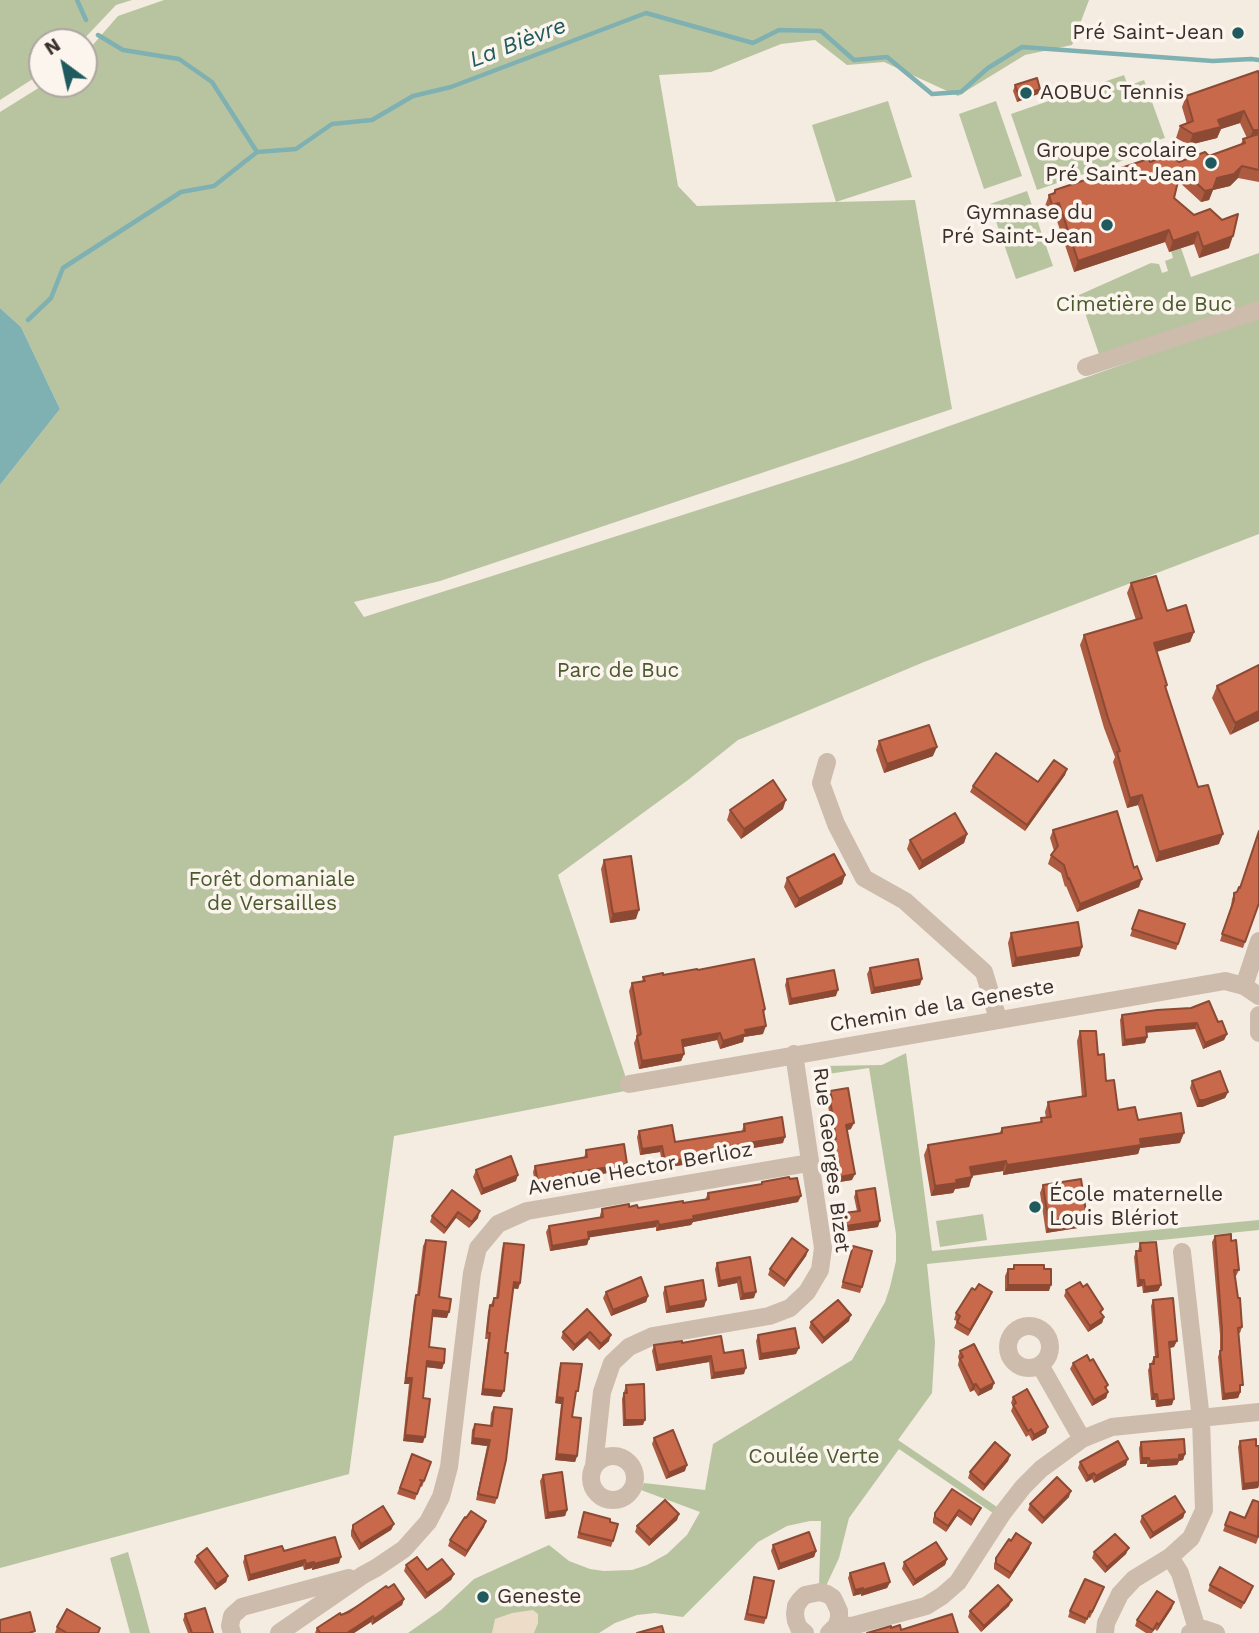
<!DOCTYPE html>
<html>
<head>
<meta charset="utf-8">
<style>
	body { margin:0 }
	#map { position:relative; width:1259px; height:1633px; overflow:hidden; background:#f4ebe1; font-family:"Work Sans",sans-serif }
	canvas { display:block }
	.north { position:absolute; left:28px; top:28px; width:70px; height:70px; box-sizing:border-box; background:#fbf5ee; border:2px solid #aea6a0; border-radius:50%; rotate:327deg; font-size:19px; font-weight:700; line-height:28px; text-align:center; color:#3b302b }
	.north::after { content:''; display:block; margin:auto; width:24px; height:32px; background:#1f5a5e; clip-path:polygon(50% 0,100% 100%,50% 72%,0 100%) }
</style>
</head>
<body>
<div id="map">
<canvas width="1259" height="1633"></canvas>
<div class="north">N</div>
</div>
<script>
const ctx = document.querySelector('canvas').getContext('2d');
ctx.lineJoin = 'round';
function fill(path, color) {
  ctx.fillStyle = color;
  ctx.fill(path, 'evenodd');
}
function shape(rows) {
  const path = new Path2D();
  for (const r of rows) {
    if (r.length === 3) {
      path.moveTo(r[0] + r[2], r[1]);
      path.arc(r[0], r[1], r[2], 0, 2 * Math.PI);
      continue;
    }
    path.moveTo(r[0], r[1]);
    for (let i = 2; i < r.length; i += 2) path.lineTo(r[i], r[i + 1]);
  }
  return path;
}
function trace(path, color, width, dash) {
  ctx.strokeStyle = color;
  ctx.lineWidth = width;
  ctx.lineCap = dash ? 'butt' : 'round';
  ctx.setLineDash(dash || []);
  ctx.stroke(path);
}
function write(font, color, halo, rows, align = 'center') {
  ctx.font = font + ' "Work Sans",sans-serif';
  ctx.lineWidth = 7;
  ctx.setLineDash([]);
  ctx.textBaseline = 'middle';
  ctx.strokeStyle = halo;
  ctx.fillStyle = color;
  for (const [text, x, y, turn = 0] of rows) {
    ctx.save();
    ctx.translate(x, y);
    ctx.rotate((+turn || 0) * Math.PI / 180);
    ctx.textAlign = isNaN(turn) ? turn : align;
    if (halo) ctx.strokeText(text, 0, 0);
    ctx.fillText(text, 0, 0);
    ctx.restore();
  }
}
fill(shape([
	[0,0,132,0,116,5,81,42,42,42,42,73,0,100],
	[164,0,1089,0,1072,45,1025,55,958,96,884,62,847,65,815,40,781,44,711,72,659,75,678,186,697,206,836,202,812,125,888,101,912,177,836,202,915,200,952,409,440,581,354,602,364,617,848,462,1259,316,1259,534,924,662,738,740,688,780,558,875,625,1075,625,1091,394,1136,349,1474,0,1568,0,485,60,409,21,327,0,308,0,112,45,84,84,84,84,55,118,16],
	[1124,75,1128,86,1144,80,1165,138,1148,143,1151,151,1037,190,1011,114],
	[996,101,1022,176,984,189,959,114],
	[1027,191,1053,266,1016,279,990,204],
	[1181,248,1191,277,1259,253,1259,302,1100,357,1079,295,1151,263,1159,264,1162,273,1168,271,1165,261,1173,258,1171,251],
	[906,1053,932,1251,1259,1220,1259,1230,927,1264,935,1342,932,1393,898,1440,997,1507,993,1513,899,1449,849,1518,839,1558,826,1586,819,1585,821,1521,810,1521,787,1526,758,1542,683,1617,655,1613,637,1615,615,1623,599,1633,408,1633,441,1610,474,1579,549,1545,569,1561,590,1569,604,1571,632,1570,647,1565,667,1554,687,1535,700,1512,641,1490,644,1483,705,1490,713,1444,852,1360,885,1302,890,1287,896,1261,896,1234,869,1068,814,1076,824,1070,823,1066,882,1065],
	[983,1214,987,1240,940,1247,936,1221],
	[128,1552,138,1588,150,1633,130,1633,110,1558]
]), '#b8c4a0');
fill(shape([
	[533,1610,538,1614,538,1623,534,1633,492,1633,495,1619,512,1613]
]), '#ecdcc8');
fill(shape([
	[0,308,21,327,60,409,0,485]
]), '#7fb0b2');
trace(shape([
	[77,0,86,20],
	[98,35,123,50,179,59,212,82,257,152],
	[28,320,51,298,63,268,181,192,214,186,257,152,296,149,332,124,372,120,413,96,451,87,646,13,753,43,779,30,821,31,854,60,887,57,932,94,961,92,988,68,1022,47,1213,61,1251,59,1259,60]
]), '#7fb0b2', 4.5);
trace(shape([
	[1086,367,1259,310],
	[827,762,821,783,836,824,864,878,905,901,984,972,998,1019],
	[1244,986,1259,941],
	[1259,1015,1259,1033],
	[629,1084,1225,981,1244,986,1259,996],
	[1029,1347,21],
	[1040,1365,1082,1439],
	[613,1478,22],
	[594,1466,602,1392,612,1363,629,1347,653,1336,769,1316,790,1308,807,1292,820,1270,823,1248,794,1054],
	[1170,1557,1180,1573,1197,1629],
	[837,1625,852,1626,926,1606,942,1596,958,1582,1002,1514,1023,1487,1041,1469,1082,1439,1112,1427,1259,1412],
	[232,1633,230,1626,232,1616,242,1607,349,1578],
	[279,1633,363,1575,376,1568,404,1549,428,1522,441,1497,449,1467,472,1273,478,1248,498,1224,527,1211,809,1163],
	[805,1633,799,1628,796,1621,795,1614,796,1606,800,1600,805,1595,820,1592,827,1594,833,1598,839,1611,839,1618,837,1625,829,1633],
	[1105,1633,1106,1623,1120,1594,1134,1579,1170,1557,1191,1538,1204,1510,1201,1419,1182,1252],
	[1190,1633,1197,1629,1204,1629,1216,1633]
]), '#cdbbac', 18);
fill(shape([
	[1259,75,1259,182,1238,178,1230,186,1213,190,1209,200,1201,202,1178,181,1174,198,1229,248,1199,258,1194,244,1169,252,1165,242,1074,272,1055,215,1048,217,1045,206,1049,195,1053,193,1055,190,1150,162,1179,162,1209,156,1241,144,1243,139,1247,138,1240,123,1221,129,1217,138,1189,145,1176,138,1180,126,1187,124,1182,107,1186,96],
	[1015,85,1038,94,1017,102,1013,91],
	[1131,583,1194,632,1190,642,1157,652,1167,685,1166,688,1198,787,1219,844,1156,862,1138,805,1127,808,1113,762,1115,757,1104,728,1080,645,1084,635,1136,620,1127,593],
	[1259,665,1230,735,1212,698,1217,686],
	[879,741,933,756,884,773,876,750],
	[1067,769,1065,775,1025,831,970,792,973,786,1038,782],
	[783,809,741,839,727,820,730,810],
	[1053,830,1139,887,1077,912,1066,886,1065,887,1061,873,1048,864,1051,855,1054,851,1050,838],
	[967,834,964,843,919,870,907,849,910,840],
	[604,860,636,919,610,923,601,869],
	[845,875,842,884,795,908,784,887,787,878],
	[1234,893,1259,903,1243,948,1220,941,1231,906,1232,899],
	[1139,910,1185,924,1176,950,1130,936],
	[1011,933,1082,947,1079,956,1012,967,1008,943],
	[870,968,920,985,871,994,867,974],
	[698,970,765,1009,764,1013,763,1034,744,1037,743,1042,720,1049,717,1040,683,1047,684,1054,681,1061,639,1069,634,1043,637,1036,629,991,632,983,642,982,643,977],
	[787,979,836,996,789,1005,785,985],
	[1122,1015,1218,1022,1227,1034,1224,1040,1203,1049,1195,1029,1146,1032,1147,1037,1145,1043,1122,1046,1120,1020],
	[1080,1031,1098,1055,1106,1081,1118,1110,1180,1143,1140,1148,1138,1154,1003,1175,1003,1171,972,1176,969,1187,955,1189,953,1193,931,1196,924,1155,928,1145,999,1134,1002,1128,1040,1122,1041,1118,1046,1118,1045,1112,1048,1102,1082,1097,1077,1041],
	[1192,1081,1228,1092,1225,1098,1202,1107,1197,1107,1190,1088],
	[830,1091,851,1129,847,1130,852,1180,833,1183,826,1146,828,1140,833,1140,828,1105,829,1101,828,1097],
	[744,1124,783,1143,731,1152,729,1159,702,1164,702,1162,663,1168,660,1152,640,1155,637,1137,639,1131,675,1142,742,1131],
	[586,1150,625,1170,574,1179,572,1185,545,1190,544,1188,536,1189,533,1172,535,1166,584,1158],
	[476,1170,516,1181,481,1195,473,1177],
	[762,1182,798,1202,693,1222,691,1225,656,1231,656,1227,589,1237,587,1245,550,1251,546,1232,549,1226,600,1217,600,1215,602,1209,629,1207,638,1208,705,1200,708,1193,761,1184],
	[1043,1185,1084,1227,1046,1233,1040,1193],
	[452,1190,478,1218,469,1228,456,1218,444,1234,430,1222,432,1216],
	[856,1191,878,1227,843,1232,841,1219,843,1213,857,1211,854,1197],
	[1215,1236,1231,1241,1239,1270,1236,1276,1235,1276,1242,1327,1240,1333,1238,1333,1241,1391,1238,1398,1222,1400,1218,1357,1220,1351,1220,1335,1212,1242],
	[426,1240,439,1297,447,1318,432,1317,429,1347,444,1363,442,1369,426,1367,423,1398,423,1443,403,1441,409,1384,404,1384,414,1301,416,1295,417,1295,423,1246],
	[504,1243,520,1283,518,1289,513,1288,501,1397,481,1395,488,1339,485,1339,488,1311,494,1298,496,1298,502,1249],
	[1140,1243,1161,1285,1158,1291,1143,1293,1142,1286,1137,1287,1134,1257,1136,1251,1138,1251],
	[853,1246,862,1287,860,1293,841,1288],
	[808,1250,806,1256,784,1287,768,1275,770,1269],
	[750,1257,754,1298,740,1300,737,1283,718,1287,715,1269,717,1263],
	[1014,1265,1044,1269,1049,1291,1005,1291,1005,1276,1008,1269,1013,1269],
	[665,1287,706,1300,704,1307,666,1313,663,1293],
	[1066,1290,1102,1314,1104,1317,1102,1323,1088,1332,1064,1296],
	[606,1292,648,1296,646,1302,611,1316,603,1298],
	[990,1298,968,1336,954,1328,957,1321,954,1320,956,1313],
	[1153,1300,1174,1347,1169,1348,1172,1405,1156,1407,1155,1400,1151,1400,1148,1370,1154,1357,1155,1357,1151,1306],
	[587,1309,609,1341,599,1350,587,1338,573,1351,561,1338,563,1332],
	[849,1321,822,1344,809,1328,811,1322],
	[758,1335,796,1354,759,1360,756,1341],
	[654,1345,724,1353,744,1374,711,1379,709,1362,656,1371,652,1351],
	[960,1351,994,1383,992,1389,978,1396,974,1390,970,1392,958,1365,959,1360,958,1357],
	[1090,1361,1108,1385,1106,1389,1108,1392,1106,1398,1092,1406,1070,1369,1073,1363],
	[561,1363,576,1397,575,1397,572,1417,577,1456,575,1462,555,1460,561,1404,555,1403,559,1369],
	[626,1385,643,1425,623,1426,622,1399],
	[1013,1397,1046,1433,1032,1441,1029,1435,1026,1437,1011,1411,1013,1406,1011,1403],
	[494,1407,497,1498,495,1504,476,1500,487,1446,471,1444,472,1430,475,1424,490,1426,491,1413],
	[654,1438,685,1471,666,1479,652,1444],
	[1240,1441,1256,1446,1259,1446,1259,1486,1258,1488,1242,1490,1238,1447],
	[1141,1442,1185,1454,1183,1460,1179,1461,1177,1465,1147,1467,1147,1464,1140,1464,1139,1448],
	[412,1454,431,1462,422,1487,420,1486,415,1500,397,1494],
	[1010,1455,1008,1461,983,1491,968,1478,970,1472],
	[1080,1462,1126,1465,1094,1483,1092,1479,1086,1482,1078,1468],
	[543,1475,567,1510,565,1516,545,1519,540,1481],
	[1069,1497,1042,1524,1028,1510,1030,1504],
	[981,1508,978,1514,971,1526,957,1516,946,1532,933,1523,933,1519,935,1513],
	[584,1512,610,1522,613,1541,611,1547,577,1538],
	[1185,1512,1183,1518,1150,1539,1140,1522,1142,1516],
	[1230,1512,1259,1536,1256,1544,1223,1531],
	[679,1514,677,1520,649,1546,635,1532,637,1526],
	[466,1518,484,1527,465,1557,448,1546,450,1540],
	[394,1524,391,1530,359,1550,351,1536,351,1531,353,1525],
	[1011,1541,1031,1543,1029,1549,1009,1579,994,1569,994,1564,996,1558],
	[773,1545,816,1551,814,1557,778,1570,771,1551],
	[284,1551,339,1563,312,1570,312,1568,304,1570,303,1566,248,1581,243,1562,245,1556],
	[1094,1552,1126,1554,1105,1573,1092,1558],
	[197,1556,228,1576,226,1582,215,1590,194,1562],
	[947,1559,945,1565,913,1586,902,1569,904,1562],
	[406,1565,427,1570,454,1574,451,1580,425,1599,404,1571],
	[850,1573,890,1582,887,1588,861,1596,861,1594,853,1596,848,1578],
	[754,1577,766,1618,764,1624,744,1620],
	[1210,1585,1251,1592,1241,1609,1208,1591],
	[1104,1587,1090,1618,1088,1617,1085,1624,1068,1617,1070,1611],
	[388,1588,404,1599,402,1605,372,1625,371,1622,354,1633,315,1633,317,1628],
	[1009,1606,981,1632,968,1617,970,1611],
	[1172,1608,1157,1631,1155,1629,1152,1633,1146,1633,1135,1626,1137,1620],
	[185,1614,213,1633,188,1633,183,1620],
	[57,1627,99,1633,55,1633]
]), '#ac5a40');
fill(shape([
	[1040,89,1038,94,1017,102,1019,96],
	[1244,111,1240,123,1221,129,1217,138,1189,145,1193,134,1218,120],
	[1253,130,1259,130,1259,141,1249,141],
	[1242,166,1238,178,1230,186,1213,190,1209,200,1201,202,1205,191,1217,178],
	[1059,203,1055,215,1048,217,1052,205],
	[1169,230,1165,242,1074,272,1078,261],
	[1198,232,1194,244,1169,252,1173,241],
	[1233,236,1229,248,1199,258,1203,247],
	[1194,632,1190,642,1151,653,1154,643],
	[1259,711,1259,721,1230,735,1235,723],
	[937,747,933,756,884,773,887,764],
	[1067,769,1065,775,1025,831,1027,825],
	[1142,795,1138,805,1127,808,1130,798],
	[786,800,783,809,741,839,744,829],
	[967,834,964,843,919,870,922,861],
	[1223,834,1219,844,1156,862,1159,852],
	[845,875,842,884,795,908,799,899],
	[1142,879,1139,887,1077,912,1080,904],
	[639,910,636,919,610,923,613,914],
	[1082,947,1079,956,1012,967,1016,958],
	[922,979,920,985,871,994,874,988],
	[838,990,836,996,789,1005,791,999],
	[1197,1023,1195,1029,1144,1033,1146,1027],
	[766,1026,763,1034,744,1037,743,1042,720,1049,723,1041,745,1030],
	[720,1033,717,1040,679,1048,682,1040],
	[1227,1034,1224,1040,1203,1049,1205,1043],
	[1147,1037,1145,1043,1122,1046,1125,1040],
	[684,1054,681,1061,639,1069,642,1061],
	[1228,1092,1225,1098,1202,1107,1197,1107,1199,1100],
	[854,1123,851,1129,844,1131,846,1125],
	[1184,1133,1180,1143,1140,1148,1138,1154,1003,1175,1007,1165,1140,1139],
	[785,1137,783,1143,728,1152,730,1146],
	[662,1146,660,1152,640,1155,642,1149],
	[731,1153,729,1159,702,1164,704,1158],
	[704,1156,702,1162,663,1168,665,1162],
	[1006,1161,1003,1171,967,1176,970,1167],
	[627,1164,625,1170,571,1179,573,1173],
	[855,1174,852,1180,833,1183,835,1178],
	[518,1175,516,1181,481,1195,483,1189],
	[972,1177,969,1187,955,1189,953,1193,931,1196,935,1186,956,1180],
	[574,1179,572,1185,545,1190,547,1184],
	[546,1182,544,1188,536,1189,538,1183],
	[801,1196,798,1202,693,1222,691,1225,656,1231,659,1225,693,1216],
	[480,1211,478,1218,469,1228,472,1222],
	[458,1212,456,1218,444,1234,446,1228],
	[1087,1218,1084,1227,1046,1233,1049,1224],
	[658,1221,656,1227,586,1238,588,1232],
	[880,1221,878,1227,843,1232,846,1226],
	[589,1239,587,1245,550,1251,552,1246],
	[808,1250,806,1256,784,1287,786,1281],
	[740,1277,737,1283,718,1287,720,1281],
	[1139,1280,1144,1280,1142,1286,1137,1287],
	[514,1282,520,1283,518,1289,511,1288],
	[1008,1285,1051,1285,1049,1291,1005,1291],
	[1161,1285,1158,1291,1143,1293,1145,1287],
	[756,1292,754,1298,740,1300,743,1294],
	[992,1292,990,1298,968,1336,970,1330],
	[648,1296,646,1302,611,1316,613,1310],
	[706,1300,704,1307,666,1313,669,1307],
	[433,1310,449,1312,447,1318,430,1316],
	[851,1315,849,1321,822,1344,824,1338],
	[1104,1317,1102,1323,1088,1332,1090,1326],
	[590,1332,587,1338,573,1351,575,1345],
	[611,1335,609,1341,599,1350,601,1344],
	[1177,1341,1174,1347,1167,1348,1169,1342],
	[799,1348,796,1354,759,1360,761,1354],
	[711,1356,709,1362,656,1371,658,1365],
	[427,1361,444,1363,442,1369,425,1367],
	[746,1368,744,1374,711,1379,714,1373],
	[406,1378,412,1378,409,1384,404,1384],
	[994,1383,992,1389,978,1396,980,1390],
	[976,1384,974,1390,970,1392,973,1385],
	[483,1389,504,1391,501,1397,481,1395],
	[1108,1392,1106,1398,1092,1406,1094,1400],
	[1240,1392,1238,1398,1222,1400,1224,1394],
	[1153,1394,1157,1394,1155,1400,1151,1400],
	[557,1397,563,1398,561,1404,555,1403],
	[1174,1399,1172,1405,1156,1407,1158,1401],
	[625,1420,645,1420,643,1425,623,1426],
	[1048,1427,1046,1433,1032,1441,1034,1435],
	[405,1435,425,1437,423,1443,403,1441],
	[473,1438,490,1440,487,1446,471,1444],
	[557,1454,577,1456,575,1462,555,1460],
	[1185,1454,1183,1460,1179,1461,1177,1465,1147,1467,1150,1461],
	[1010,1455,1008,1461,983,1491,985,1485],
	[1142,1458,1149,1458,1147,1464,1140,1464],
	[1128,1459,1126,1465,1094,1483,1096,1476],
	[687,1465,685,1471,666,1479,669,1473],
	[1094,1473,1092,1479,1086,1482,1088,1476],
	[1259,1482,1258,1488,1242,1490,1244,1484],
	[1071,1491,1069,1497,1042,1524,1044,1518],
	[981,1508,978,1514,971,1526,973,1520],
	[567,1510,565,1516,545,1519,548,1513],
	[959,1510,957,1516,946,1532,948,1526],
	[1185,1512,1183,1518,1150,1539,1153,1533],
	[679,1514,677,1520,649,1546,651,1540],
	[486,1521,484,1527,465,1557,467,1551],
	[394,1524,391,1530,359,1550,361,1544],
	[1031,1543,1029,1549,1009,1579,1011,1573],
	[1129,1548,1126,1554,1105,1573,1107,1567],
	[816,1551,814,1557,778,1570,780,1564],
	[341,1557,339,1563,312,1570,314,1564],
	[947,1559,945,1565,913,1586,915,1580],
	[305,1560,303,1566,248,1581,250,1575],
	[314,1562,312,1568,304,1570,306,1564],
	[454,1574,451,1580,425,1599,427,1593],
	[228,1576,226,1582,215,1590,217,1584],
	[890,1582,887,1588,861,1596,863,1590],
	[863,1588,861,1594,853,1596,855,1590],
	[404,1599,402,1605,372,1625,374,1619],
	[1012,1600,1009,1606,981,1632,984,1626],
	[1174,1602,1172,1608,1157,1631,1159,1625],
	[373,1616,371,1622,354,1633,347,1633]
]), '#8c4a34');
const building = shape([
	[1258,71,1259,75,1259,130,1253,130,1244,111,1218,120,1221,127,1193,134,1180,126,1193,121,1186,96,1258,71],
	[1037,78,1040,89,1019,96,1015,85,1037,78],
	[1259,134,1259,170,1242,166,1234,174,1217,178,1213,189,1205,191,1181,169,1174,198,1194,215,1210,209,1222,220,1238,214,1233,236,1203,247,1198,232,1173,241,1169,230,1078,261,1059,203,1052,205,1049,195,1055,193,1055,190,1148,159,1150,162,1170,155,1179,162,1205,152,1209,156,1245,143,1243,139,1259,134],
	[1156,576,1167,611,1186,605,1194,632,1154,643,1167,685,1165,686,1198,787,1208,785,1223,834,1159,852,1142,795,1130,798,1117,752,1120,751,1108,718,1084,635,1142,618,1131,583,1156,576],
	[1259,665,1259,711,1235,723,1217,686,1259,665],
	[929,725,937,747,887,764,879,741,929,725],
	[996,753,1038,782,1054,760,1067,769,1027,825,973,786,996,753],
	[773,780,786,800,744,829,730,810,773,780],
	[1117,811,1134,868,1137,866,1142,879,1080,904,1069,878,1068,879,1064,865,1051,855,1058,846,1053,830,1117,811],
	[955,813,967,834,922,861,910,840,955,813],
	[1259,831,1259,903,1245,942,1222,934,1234,900,1234,893,1237,892,1239,887,1240,888,1259,831],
	[834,854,845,875,799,899,787,878,834,854],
	[631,856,639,910,613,914,604,860,631,856],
	[1139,910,1185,924,1178,944,1132,929,1139,910],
	[1078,922,1082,947,1016,958,1011,933,1078,922],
	[754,959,765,1009,763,1010,766,1026,745,1030,746,1034,723,1041,720,1033,682,1040,684,1054,642,1061,637,1036,641,1034,632,983,645,981,643,977,663,973,663,975,697,969,698,970,754,959],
	[918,959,922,979,874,988,870,968,918,959],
	[834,970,838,990,791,999,787,979,834,970],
	[1209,1001,1218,1022,1222,1021,1227,1034,1205,1043,1197,1023,1146,1027,1147,1037,1125,1040,1122,1015,1157,1010,1191,1008,1209,1001],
	[1080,1031,1096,1031,1098,1055,1104,1054,1106,1081,1114,1080,1118,1110,1135,1107,1138,1120,1181,1113,1184,1133,1140,1139,1141,1145,1007,1165,1006,1161,970,1167,972,1177,956,1180,957,1183,935,1186,928,1145,1002,1133,1002,1128,1042,1122,1041,1118,1051,1117,1048,1102,1086,1096,1080,1031],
	[1220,1071,1228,1092,1204,1100,1199,1100,1192,1081,1220,1071],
	[848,1088,854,1123,846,1125,855,1174,835,1178,828,1140,836,1139,830,1099,832,1099,830,1091,848,1088],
	[782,1117,785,1137,730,1146,731,1153,704,1158,704,1156,665,1162,662,1146,642,1149,639,1131,672,1125,675,1142,745,1131,744,1124,782,1117],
	[624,1144,627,1164,573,1173,574,1179,547,1184,546,1182,538,1183,535,1166,587,1157,586,1150,624,1144],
	[511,1156,518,1175,483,1189,476,1170,511,1156],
	[789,1177,790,1179,797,1178,801,1196,693,1216,694,1219,659,1225,658,1221,588,1232,589,1239,552,1246,549,1226,603,1217,602,1209,629,1204,629,1207,637,1205,638,1208,683,1201,683,1203,709,1199,708,1193,762,1184,762,1182,789,1177],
	[1081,1179,1087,1218,1049,1224,1043,1185,1081,1179],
	[875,1188,880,1221,846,1226,843,1213,860,1211,856,1191,875,1188],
	[452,1190,480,1211,472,1222,458,1212,446,1228,432,1216,452,1190],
	[1231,1234,1231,1241,1236,1240,1239,1270,1234,1270,1238,1298,1240,1298,1242,1327,1238,1328,1243,1385,1240,1385,1240,1392,1224,1394,1220,1351,1222,1350,1222,1329,1215,1236,1231,1234],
	[792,1238,808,1250,786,1281,770,1269,792,1238],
	[426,1240,446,1242,439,1297,451,1299,449,1312,433,1310,429,1347,445,1349,444,1363,427,1361,423,1398,430,1399,425,1437,405,1435,412,1378,406,1378,416,1295,419,1295,426,1240],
	[1156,1242,1161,1285,1145,1287,1144,1280,1139,1280,1136,1251,1141,1251,1140,1243,1156,1242],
	[504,1243,524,1245,520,1283,514,1282,505,1353,508,1353,504,1391,483,1389,490,1333,487,1333,490,1305,493,1306,494,1298,498,1298,504,1243],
	[853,1246,872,1251,862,1287,843,1282,853,1246],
	[750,1257,756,1292,743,1294,740,1277,720,1281,717,1263,750,1257],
	[1014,1265,1044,1265,1044,1269,1051,1269,1051,1285,1008,1285,1008,1269,1014,1269,1014,1265],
	[641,1277,648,1296,613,1310,606,1292,641,1277],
	[703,1280,706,1300,669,1307,665,1287,703,1280],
	[1080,1282,1083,1287,1087,1284,1103,1309,1100,1312,1104,1317,1090,1326,1066,1290,1080,1282],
	[979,1284,992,1292,970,1330,957,1322,960,1316,956,1313,972,1288,975,1290,979,1284],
	[1173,1298,1177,1341,1169,1342,1174,1399,1158,1401,1157,1394,1153,1394,1150,1364,1154,1364,1154,1357,1158,1357,1153,1300,1173,1298],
	[838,1300,851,1315,824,1338,811,1322,838,1300],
	[587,1309,611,1335,601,1344,590,1332,575,1345,563,1332,587,1309],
	[795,1328,799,1348,761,1354,758,1335,795,1328],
	[721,1336,724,1353,743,1350,746,1368,714,1373,711,1356,658,1365,654,1345,682,1341,682,1343,721,1336],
	[974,1344,994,1383,980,1390,976,1384,973,1385,960,1359,963,1357,960,1351,974,1344],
	[1087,1355,1090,1361,1093,1359,1108,1385,1105,1387,1108,1392,1094,1400,1073,1363,1087,1355],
	[561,1363,582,1364,578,1391,576,1391,572,1417,581,1418,577,1456,557,1454,563,1398,557,1397,561,1363],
	[644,1384,645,1420,625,1420,624,1393,627,1393,626,1385,644,1384],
	[1027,1389,1048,1427,1034,1435,1031,1429,1028,1431,1013,1405,1016,1403,1013,1397,1027,1389],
	[494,1407,512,1409,506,1460,497,1498,478,1494,490,1440,473,1438,475,1424,492,1426,494,1407],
	[673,1430,687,1465,669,1473,654,1438,673,1430],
	[1184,1439,1185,1454,1179,1455,1179,1459,1150,1461,1149,1458,1142,1458,1141,1442,1184,1439],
	[1256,1439,1256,1446,1259,1446,1259,1482,1244,1484,1240,1441,1256,1439],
	[1118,1441,1128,1459,1096,1476,1094,1473,1088,1476,1080,1462,1118,1441],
	[995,1442,1010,1455,985,1485,970,1472,995,1442],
	[412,1454,431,1462,424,1481,420,1480,422,1481,417,1494,400,1488,412,1454],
	[562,1472,567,1510,548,1513,543,1475,562,1472],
	[1057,1477,1071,1491,1044,1518,1030,1504,1057,1477],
	[952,1489,981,1508,973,1520,959,1510,948,1526,935,1517,935,1513,952,1489],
	[1175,1496,1185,1512,1153,1533,1142,1516,1175,1496],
	[665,1500,679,1514,651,1540,637,1526,665,1500],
	[1253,1500,1259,1502,1258,1537,1225,1525,1230,1512,1245,1518,1253,1500],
	[383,1506,394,1524,361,1544,353,1530,353,1525,383,1506],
	[471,1511,486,1521,467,1551,450,1540,465,1517,466,1518,471,1511],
	[584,1512,610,1519,610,1522,618,1524,613,1541,579,1533,584,1512],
	[809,1532,816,1551,780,1564,773,1545,809,1532],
	[1016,1533,1031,1543,1011,1573,996,1563,996,1558,1009,1539,1011,1541,1016,1533],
	[1115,1534,1129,1548,1107,1567,1094,1552,1115,1534],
	[335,1537,341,1557,314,1564,314,1562,306,1564,305,1560,250,1575,245,1556,282,1546,284,1551,335,1537],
	[936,1542,947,1559,915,1580,904,1562,936,1542],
	[207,1548,228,1576,217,1584,197,1556,207,1548],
	[417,1557,427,1570,442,1559,454,1574,427,1593,406,1565,417,1557],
	[884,1563,890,1582,863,1590,863,1588,855,1590,850,1573,884,1563],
	[1220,1567,1253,1586,1244,1603,1210,1585,1220,1567],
	[754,1577,774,1581,766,1618,747,1614,754,1577],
	[1085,1579,1104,1587,1092,1612,1090,1611,1087,1619,1070,1611,1085,1579],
	[394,1584,404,1599,374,1619,373,1616,347,1633,320,1633,317,1628,340,1613,341,1615,349,1612,386,1586,388,1588,394,1584],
	[998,1585,1012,1600,984,1626,970,1611,998,1585],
	[1157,1591,1174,1602,1159,1625,1157,1623,1153,1630,1137,1620,1157,1591],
	[205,1608,213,1633,192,1633,185,1614,205,1608],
	[67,1609,100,1628,98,1633,67,1633,57,1627,67,1609],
	[30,1612,35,1631,29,1633,0,1633,0,1620,30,1612],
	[952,1614,958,1633,867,1633,891,1626,891,1628,900,1625,901,1630,952,1614],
	[662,1626,664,1633,637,1633,662,1626]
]);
fill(building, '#c8694b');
trace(building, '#8c4a34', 2);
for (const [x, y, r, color] of [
	[1238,33,7,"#1f5a5e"],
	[1026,93,7,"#1f5a5e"],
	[1211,163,7,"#1f5a5e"],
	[1107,225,7,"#1f5a5e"],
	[1035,1207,7,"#1f5a5e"],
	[483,1597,7,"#1f5a5e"]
]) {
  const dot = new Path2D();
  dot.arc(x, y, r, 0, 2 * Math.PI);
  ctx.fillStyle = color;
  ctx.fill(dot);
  trace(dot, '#fbf5ee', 2.5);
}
write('21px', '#3b302b', '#fbf5ee', [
	["Pré Saint-Jean",1224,33],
	["AOBUC Tennis",1040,93,"left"],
	["Groupe scolaire",1197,151],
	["Pré Saint-Jean",1197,175],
	["Gymnase du",1093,213],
	["Pré Saint-Jean",1093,237],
	["École maternelle",1049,1195,"left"],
	["Louis Blériot",1049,1219,"left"],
	["Geneste",497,1597,"left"]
], 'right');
write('21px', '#4a5a2e', '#fbf5ee', [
	["Cimetière de Buc",1144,305],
	["Parc de Buc",618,671],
	["Forêt domaniale",272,880],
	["de Versailles",272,904],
	["Coulée Verte",814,1457]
]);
write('21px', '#3b302b', '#fbf5ee', [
	["Chemin de la Geneste",942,1006,-10],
	["Rue Georges Bizet",831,1160,83],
	["Avenue Hector Berlioz",640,1169,-10]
]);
write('italic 23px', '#1f5a5e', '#fbf5ee', [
	["La Bièvre",518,43,-21]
]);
</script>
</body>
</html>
